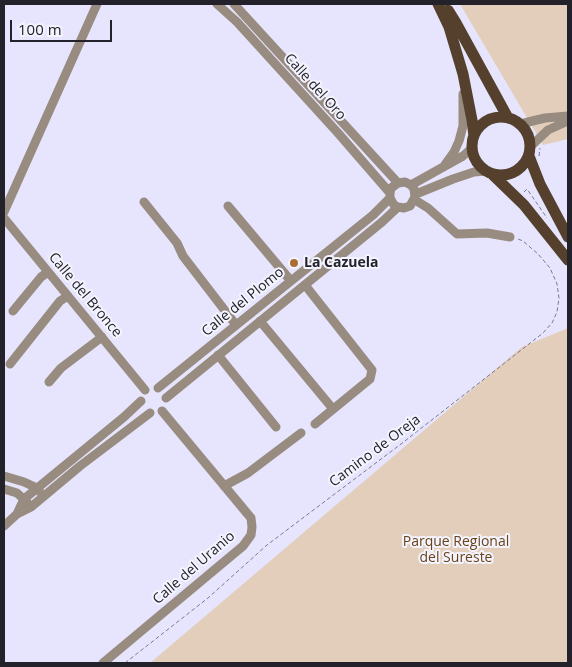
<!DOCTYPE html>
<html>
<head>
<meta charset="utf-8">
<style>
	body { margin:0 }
	#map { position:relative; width:572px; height:667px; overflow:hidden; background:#e6e5fd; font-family:"Open Sans",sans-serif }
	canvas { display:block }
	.frame { position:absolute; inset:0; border:5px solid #23222b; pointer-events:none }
	.scale { position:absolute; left:10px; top:20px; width:102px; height:22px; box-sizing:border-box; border:2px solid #23222b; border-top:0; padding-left:6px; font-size:15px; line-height:18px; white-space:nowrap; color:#23222b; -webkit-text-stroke:4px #f4f4fe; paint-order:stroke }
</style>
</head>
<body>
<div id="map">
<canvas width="572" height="667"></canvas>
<div class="frame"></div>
<div class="scale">100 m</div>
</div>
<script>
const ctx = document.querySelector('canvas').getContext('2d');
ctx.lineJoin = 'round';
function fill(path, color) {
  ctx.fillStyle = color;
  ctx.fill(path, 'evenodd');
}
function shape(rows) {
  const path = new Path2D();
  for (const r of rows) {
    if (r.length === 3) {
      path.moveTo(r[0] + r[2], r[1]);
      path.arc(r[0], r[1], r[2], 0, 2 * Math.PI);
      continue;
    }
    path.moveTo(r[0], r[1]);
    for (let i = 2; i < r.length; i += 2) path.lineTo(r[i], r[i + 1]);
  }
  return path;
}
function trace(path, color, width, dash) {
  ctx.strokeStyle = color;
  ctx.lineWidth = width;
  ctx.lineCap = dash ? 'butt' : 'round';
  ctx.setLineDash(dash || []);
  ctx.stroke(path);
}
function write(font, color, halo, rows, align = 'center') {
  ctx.font = font + ' "Open Sans",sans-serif';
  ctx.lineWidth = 4;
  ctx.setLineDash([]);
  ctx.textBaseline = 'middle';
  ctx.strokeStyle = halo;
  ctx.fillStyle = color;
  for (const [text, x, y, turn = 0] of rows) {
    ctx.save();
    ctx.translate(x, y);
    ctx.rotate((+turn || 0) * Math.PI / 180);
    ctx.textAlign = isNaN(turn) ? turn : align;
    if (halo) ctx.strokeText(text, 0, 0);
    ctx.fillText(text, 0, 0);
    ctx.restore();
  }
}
fill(shape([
	[460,4,568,4,568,139,543,145],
	[568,328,568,663,150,663,522,347]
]), '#e3cebc');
trace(shape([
	[539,156,540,148],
	[524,192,527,189,547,218],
	[125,663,208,598,267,545,401,444,543,333,552,323,557,312,559,298,557,284,550,268,538,254,523,241,518,239]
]), '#7b7a8a', 1, [4, 2.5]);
trace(shape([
	[217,4,237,22,338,133,390,193],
	[234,4,398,183,405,182,411,185,414,189,415,197,410,206,404,208,398,207,394,205,390,198,390,193,391,188,398,183],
	[520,124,545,118,568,116],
	[531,146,548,130,568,121],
	[444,166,454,152,459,141,463,126,463,94],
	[411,185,463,156,472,148],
	[416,194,453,179,474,172,486,171],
	[415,200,428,208,457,234,487,233,510,237],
	[144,202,177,243,183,256,236,325],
	[228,206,291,281],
	[4,212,97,4],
	[4,218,145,390],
	[305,285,372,370,370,379,315,424],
	[13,311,41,277,48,272],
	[260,321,333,409],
	[218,355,276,427],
	[10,364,60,301,68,296],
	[49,382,61,368,102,337],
	[158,388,373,215,390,198],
	[166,398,382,222,398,207],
	[4,476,24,482,37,488,40,492],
	[224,486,248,473,301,433],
	[4,489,17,493,27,502],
	[17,514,24,499,124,417,141,401],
	[4,526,17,514,31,507,80,466,150,413],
	[103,663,243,546,251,535,252,527,251,518,162,411]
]), '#988b80', 9);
trace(shape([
	[438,4,449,27,463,74,472,120,474,136],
	[448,10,456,23,508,118],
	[501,146,29],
	[529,156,540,184,568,237],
	[492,174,524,205,568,260]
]), '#55402d', 11);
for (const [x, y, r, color] of [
	[294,263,5,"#aa6d31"]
]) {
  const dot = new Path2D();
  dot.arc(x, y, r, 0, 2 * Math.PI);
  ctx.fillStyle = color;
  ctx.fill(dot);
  trace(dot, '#f4f4fe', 2);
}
write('14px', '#23222b', '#f4f4fe', [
	["Calle del Oro",315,87,48],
	["Calle del Bronce",85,295,50],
	["Calle del Plomo",243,302,-39],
	["Camino de Oreja",375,451,-37],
	["Calle del Uranio",194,568,-41]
]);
write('bold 14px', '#23222b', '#f4f4fe', [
	["La Cazuela",304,263]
], 'left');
write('14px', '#6b4218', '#f4f4fe', [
	["Parque Regional",456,542],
	["del Sureste",456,558]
]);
</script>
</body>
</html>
